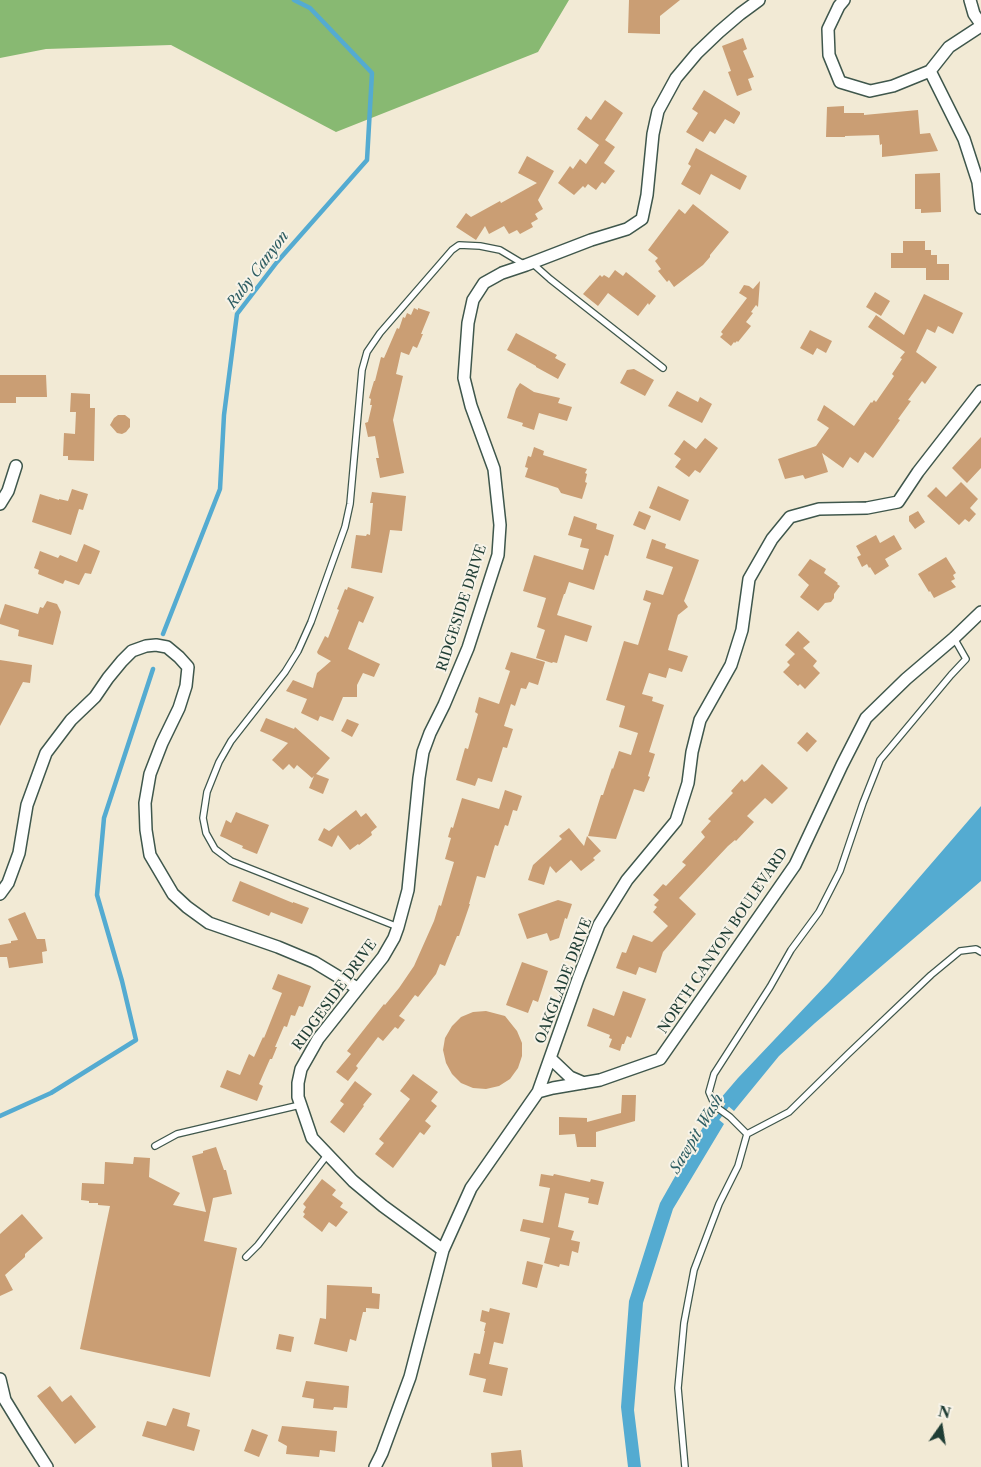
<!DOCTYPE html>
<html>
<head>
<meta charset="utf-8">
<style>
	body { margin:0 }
	#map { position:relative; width:981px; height:1467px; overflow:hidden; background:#f2ead5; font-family:"Libre Caslon Text",serif }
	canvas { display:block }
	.north { position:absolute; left:916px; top:1402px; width:50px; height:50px; -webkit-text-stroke:4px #f7f3e8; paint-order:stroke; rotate:13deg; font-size:14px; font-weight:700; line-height:20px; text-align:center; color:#1f3d34 }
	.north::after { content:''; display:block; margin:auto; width:18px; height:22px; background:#1f3d34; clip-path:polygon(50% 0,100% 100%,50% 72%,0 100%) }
</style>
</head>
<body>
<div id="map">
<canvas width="981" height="1467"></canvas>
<div class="north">N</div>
</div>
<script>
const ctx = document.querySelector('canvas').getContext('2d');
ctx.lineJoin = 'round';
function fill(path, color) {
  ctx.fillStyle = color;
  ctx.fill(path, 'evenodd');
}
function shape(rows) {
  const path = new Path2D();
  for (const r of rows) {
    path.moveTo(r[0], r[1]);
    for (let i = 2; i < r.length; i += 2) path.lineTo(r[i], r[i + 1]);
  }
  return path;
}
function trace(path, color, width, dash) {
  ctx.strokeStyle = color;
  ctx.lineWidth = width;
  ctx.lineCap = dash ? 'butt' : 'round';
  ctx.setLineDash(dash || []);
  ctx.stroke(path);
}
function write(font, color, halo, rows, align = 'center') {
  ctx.font = font + ' "Libre Caslon Text",serif';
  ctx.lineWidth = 4;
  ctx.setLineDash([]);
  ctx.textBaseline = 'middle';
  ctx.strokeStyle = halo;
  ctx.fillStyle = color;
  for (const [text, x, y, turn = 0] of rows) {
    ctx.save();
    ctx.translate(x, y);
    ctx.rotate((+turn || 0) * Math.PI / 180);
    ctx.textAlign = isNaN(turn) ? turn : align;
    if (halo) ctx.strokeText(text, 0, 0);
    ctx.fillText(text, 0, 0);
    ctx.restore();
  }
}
fill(shape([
	[0,0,569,0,538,52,336,132,171,45,46,49,0,58]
]), '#88b972');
fill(shape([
	[981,806,981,881,815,1023,779,1056,734,1111,720,1099,738,1078,829,982],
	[711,1113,724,1124,673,1209,643,1303,634,1410,641,1467,628,1467,621,1407,629,1301,660,1203]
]), '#54abd1');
trace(shape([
	[163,634,220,489,224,415,237,314,277,262,367,160,372,73,310,8,294,0],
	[0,1116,51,1093,136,1040,122,981,97,895,104,818,153,669],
	[715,1122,731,1100]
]), '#54abd1', 4.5);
fill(shape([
	[629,0,680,0,660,16,660,34,628,33],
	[743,38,747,49,743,51,754,77,748,79,752,90,737,96,728,72,731,71,722,46],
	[704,90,740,112,740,114,734,124,725,119,715,134,710,131,703,142,686,132,698,113,692,109],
	[605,100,623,113,605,140,615,147,604,163,615,171,605,184,602,182,596,190,588,184,585,188,583,186,574,195,558,183,570,166,573,169,580,159,586,164,599,145,577,129,586,116,591,120],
	[844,106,844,113,864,113,864,115,918,110,920,134,930,133,938,151,882,157,882,144,880,145,879,135,845,136,845,137,826,137,827,107],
	[696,148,747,176,740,190,711,174,700,195,681,184,691,166,688,164],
	[527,156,554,171,538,200,543,209,535,214,538,219,531,223,533,227,520,234,517,230,509,234,504,226,489,234,485,226,476,240,456,227,466,213,471,217,500,201,501,203,537,183,518,173],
	[940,173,941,212,921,213,921,209,915,209,915,174],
	[693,204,729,232,710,255,710,257,703,265,674,287,669,280,667,282,658,271,661,269,655,261,658,258,648,250,679,209,685,214],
	[903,241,925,241,925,250,931,250,931,255,937,255,937,264,949,264,949,280,926,280,926,268,891,268,891,253,903,253],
	[615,270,623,276,626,272,656,296,649,305,648,303,638,316,608,293,598,306,583,294,600,275,602,277,604,275,609,278],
	[760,281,758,307,756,305,751,312,753,313,746,322,751,326,738,342,737,341,735,343,734,342,731,346,720,337,723,334,721,332,747,298,739,293,744,285,749,286,753,289],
	[875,292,890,301,881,316,866,307],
	[924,294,963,313,953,334,938,326,935,333,927,329,916,352,937,367,925,384,922,381,908,400,911,401,898,419,900,420,873,458,865,452,858,463,850,457,843,468,822,453,828,472,805,479,803,475,785,479,778,459,816,446,829,428,817,420,824,405,854,426,871,402,872,403,874,400,876,402,894,376,892,374,902,359,900,358,905,352,868,327,876,315,904,335],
	[414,308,418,310,418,308,430,312,421,334,423,334,417,348,413,346,409,355,401,352,396,374,403,376,393,420,404,473,380,478,376,458,379,458,375,436,368,437,365,423,368,422,372,405,370,405,371,399,369,398,374,381,375,381,381,357,384,358,397,328,399,329,403,317,405,318,407,313,411,315],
	[810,330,832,341,826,353,817,348,813,355,800,348],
	[516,333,557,355,555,358,566,364,558,379,536,367,536,366,507,350],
	[634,369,654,380,645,396,620,383,627,370],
	[0,375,46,375,47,397,16,397,16,403,0,403],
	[520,383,534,392,560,398,558,403,572,407,567,421,539,413,534,430,522,426,523,423,507,418,516,389],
	[677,391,698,402,700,397,712,404,702,423,668,406],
	[71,393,90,394,90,408,95,408,94,461,68,460,68,456,63,456,64,433,75,434,76,412,70,412],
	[118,415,125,415,130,419,130,427,126,432,122,434,117,433,110,425,114,418],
	[981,437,981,468,967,483,952,468],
	[705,438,718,448,700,473,695,470,689,477,675,467,681,459,674,454,684,440,696,449],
	[534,447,544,451,543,455,587,469,585,473,587,474,585,482,587,483,582,499,561,493,558,488,525,477,528,468,525,467,528,456,531,457],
	[961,482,978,499,970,508,976,514,969,522,965,519,959,525,927,496,936,487,946,497],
	[658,486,689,500,680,521,649,508],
	[72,489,88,494,83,510,79,509,71,535,32,522,40,494,59,500,59,499,68,501],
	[372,492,406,496,402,531,390,530,382,573,351,568,356,535,366,536,367,534,370,535,373,503,370,503],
	[639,511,651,516,645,530,633,525],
	[918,511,925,522,915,529,909,521,909,516],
	[574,516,597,524,596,529,614,535,608,556,605,555,594,590,569,582,565,594,564,594,557,615,592,626,587,642,565,635,557,663,553,662,552,663,536,658,545,630,537,627,546,598,523,591,534,555,583,570,589,549,580,547,582,539,568,535],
	[876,535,880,543,894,535,902,549,885,559,889,566,875,575,870,567,869,568,867,564,862,567,857,557,861,555,856,546],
	[652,539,666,544,665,548,699,560,684,601,688,607,678,615,668,650,688,656,682,672,669,668,666,678,649,673,642,694,653,697,652,701,664,705,649,752,655,754,648,776,650,777,644,792,634,789,616,839,588,836,601,795,603,795,612,768,613,769,619,751,631,755,638,733,619,727,625,706,606,700,624,641,638,645,651,603,643,600,646,590,663,595,673,567,646,558],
	[84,544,100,551,91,574,85,573,79,585,65,580,63,584,38,574,39,570,34,568,40,551,58,558,60,555,77,562],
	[946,557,956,573,953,575,955,579,951,581,956,587,934,598,930,591,929,592,918,574],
	[810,559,826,569,824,573,838,583,837,584,840,586,834,594,834,598,831,602,825,603,818,611,800,597,809,585,798,575],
	[348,587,374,597,363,623,359,621,348,649,380,664,374,677,363,673,357,685,357,697,343,697,333,721,320,716,318,721,301,713,307,699,286,691,293,680,313,688,317,673,331,661,318,654,317,652,325,636,328,638,339,610,337,609,345,589,347,590],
	[47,601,57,604,61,612,53,645,18,636,19,630,0,624,0,619,5,604,38,614,40,607,43,608],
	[798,631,810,642,803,648,817,661,813,666,820,673,805,689,800,684,798,686,783,672,790,665,787,662,795,654,785,645],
	[511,652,545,662,538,685,529,682,526,689,521,688,515,706,511,704,504,726,513,729,507,748,503,747,492,782,478,778,475,786,456,780,465,748,468,749,478,714,475,712,479,697,499,704,510,671,505,669],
	[0,660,32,665,30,683,23,682,0,726],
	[266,718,294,729,295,727,330,758,316,774,329,779,323,794,309,788,314,776,312,778,297,765,294,769,289,764,283,770,272,760,288,743,260,731],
	[347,719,359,724,352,737,341,731],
	[807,732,817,741,807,752,797,743],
	[762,764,788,788,772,804,765,798,747,816,754,822,736,841,735,840,728,846,679,898,696,914,663,952,656,973,639,967,636,975,616,968,622,952,626,953,633,935,652,942,668,926,653,912,657,907,654,905,659,900,653,895,663,884,666,886,686,865,682,862,705,837,701,832,711,821,708,819,733,793,731,791,742,779,744,782,747,780],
	[505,790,522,796,517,811,513,810,508,826,505,825,498,846,495,845,485,878,477,876,469,904,470,904,459,936,457,936,445,966,440,964,436,974,418,997,415,995,399,1016,405,1020,398,1029,395,1027,383,1041,378,1037,356,1066,358,1068,348,1081,336,1072,351,1054,347,1051,384,1004,385,1005,399,988,414,966,434,921,439,905,441,906,454,862,445,859,451,838,448,837,451,827,453,828,462,798,499,809],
	[356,810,361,817,366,813,377,827,371,832,372,835,359,845,358,844,350,850,338,835,332,847,318,840,324,828,329,831],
	[236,812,269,825,257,854,242,848,243,846,220,836,226,820,231,823],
	[569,828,584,846,587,836,601,851,593,858,595,860,581,871,571,860,556,873,550,866,544,885,528,880,533,865,562,839,559,836],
	[240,881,293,903,293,902,309,908,302,924,271,912,269,916,232,901],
	[558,900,572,904,567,919,565,918,559,938,550,941,547,933,527,939,518,914],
	[25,912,37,939,45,939,47,951,42,952,43,963,9,968,7,957,0,957,0,945,11,943,11,941,18,940,8,919],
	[522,962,548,971,538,1002,533,1000,528,1013,506,1005],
	[278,974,311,986,303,1007,299,1006,295,1016,291,1015,287,1027,284,1026,275,1047,277,1047,272,1059,270,1059,259,1084,263,1086,257,1101,220,1087,227,1070,240,1075,249,1054,254,1057,263,1037,264,1038,282,993,272,989],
	[623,991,646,999,631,1038,627,1036,624,1044,622,1044,620,1051,609,1047,612,1039,609,1038,610,1035,587,1026,593,1008,614,1016],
	[486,1011,505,1016,517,1031,522,1043,522,1056,518,1068,510,1079,499,1086,486,1089,473,1088,461,1083,452,1074,446,1063,443,1050,445,1038,452,1026,461,1017,473,1012],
	[413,1074,438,1092,431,1101,437,1106,425,1121,431,1126,424,1135,420,1132,393,1168,375,1154,384,1143,379,1139,410,1099,400,1091],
	[355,1081,372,1094,363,1105,364,1106,344,1133,330,1122,344,1104,340,1101],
	[622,1095,636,1095,635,1121,596,1132,596,1147,577,1147,575,1134,559,1135,559,1117,587,1118,587,1122,621,1113],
	[216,1147,224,1170,226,1170,232,1194,213,1198,204,1241,237,1248,210,1377,80,1349,110,1206,98,1205,98,1203,89,1203,89,1201,81,1200,82,1183,104,1184,105,1162,133,1164,134,1157,150,1158,149,1177,180,1193,173,1205,206,1212,192,1156,203,1153,203,1151],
	[541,1174,553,1176,554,1174,590,1182,591,1179,604,1182,598,1205,588,1203,589,1198,565,1193,558,1227,574,1231,571,1240,580,1242,578,1253,572,1251,569,1266,560,1264,559,1267,544,1263,550,1238,520,1231,523,1219,543,1223,550,1188,539,1186],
	[322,1179,336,1190,332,1195,343,1203,340,1207,348,1212,336,1227,329,1222,322,1232,303,1217,305,1214,303,1212,306,1207,303,1204],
	[22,1214,43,1238,25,1254,25,1257,5,1275,13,1290,0,1296,0,1234],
	[527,1261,543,1265,537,1288,522,1284],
	[327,1285,372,1287,372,1293,380,1294,379,1309,366,1308,366,1312,363,1312,356,1341,350,1339,347,1352,314,1344,320,1318,326,1319],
	[490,1308,510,1313,503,1344,494,1342,489,1364,508,1368,502,1396,483,1392,486,1379,469,1375,474,1353,480,1354,485,1331,484,1331,486,1323,480,1321,482,1310,489,1312],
	[279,1334,294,1337,291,1352,276,1349],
	[306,1381,349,1386,347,1408,334,1407,333,1410,313,1408,314,1399,302,1397],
	[50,1386,62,1402,71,1395,96,1427,75,1444,37,1396],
	[173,1408,190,1413,187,1426,200,1430,194,1451,142,1436,147,1421,166,1426],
	[282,1426,337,1431,335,1452,320,1450,319,1457,286,1454,287,1446,278,1441],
	[252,1429,268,1435,259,1457,244,1451],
	[521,1450,523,1467,492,1467,491,1453]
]), '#ca9e74');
const lane = shape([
	[532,263,550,279,663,368],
	[398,927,231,861,215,849,206,833,203,818,207,792,219,762,231,741,285,672,298,651,311,622,345,527,350,504,362,370,367,352,380,333,452,250,459,245,480,246,500,250,525,265],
	[747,1134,789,1112,848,1054,931,975,960,951,976,949,981,952],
	[155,1146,177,1134,300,1105],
	[246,1257,258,1245,328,1154],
	[685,1467,678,1388,684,1323,694,1270,719,1204,738,1166,747,1134,730,1117,715,1106,709,1092,714,1074,770,987,791,950,819,912,840,871,863,803,880,760,951,675,966,659,954,638]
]);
const street = shape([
	[844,0,839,6,828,29,829,55,840,82,870,91,893,86,930,71,949,47,981,26],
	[970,0,974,14,981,24],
	[930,71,964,139,978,182,981,208],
	[0,504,8,491,16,466],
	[0,894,8,883,19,853,27,805,46,753,71,720,95,697,108,678,122,661,132,651,146,646,156,645,167,647,179,657,188,667,186,686,179,708,162,743,150,774,145,803,146,830,150,855,173,894,187,907,209,923,278,947,314,962,357,988],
	[550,1058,570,1077,584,1083],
	[538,1092,553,1088,600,1080,660,1059,795,865,842,765,866,718,906,679,954,638,981,612],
	[443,1250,383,1206,353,1181,312,1138,298,1097,298,1083,301,1069,318,1039,383,957,394,938,398,927,408,890,419,778,423,752,430,733,444,705,468,648,498,555,500,525,494,469,471,406,464,378,468,323,473,300,484,283,502,273,526,265,591,240,627,229,642,219,647,195,653,134,658,111,676,78,697,53,719,32,740,14,759,0],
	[0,1379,5,1400,24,1431,47,1467],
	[375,1467,382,1453,410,1377,443,1250,471,1188,538,1092,578,979,599,925,627,880,676,821,688,783,692,752,700,720,731,665,742,630,749,579,772,539,790,517,819,509,867,508,898,502,918,472,981,391]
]);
trace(lane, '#3f574c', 8);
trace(street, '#3f574c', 14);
trace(lane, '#fff', 5.5);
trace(street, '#fff', 11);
write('14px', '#1f3d34', '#f7f3e8', [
	["RIDGESIDE DRIVE",462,608,-72],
	["NORTH CANYON BOULEVARD",723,941,-56],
	["OAKGLADE DRIVE",564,981,-69],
	["RIDGESIDE DRIVE",335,995,-54]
]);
write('italic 15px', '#2f5e63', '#f7f3e8', [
	["Ruby Canyon",258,270,-53],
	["Sawpit Wash",697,1134,-59]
]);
</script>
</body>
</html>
